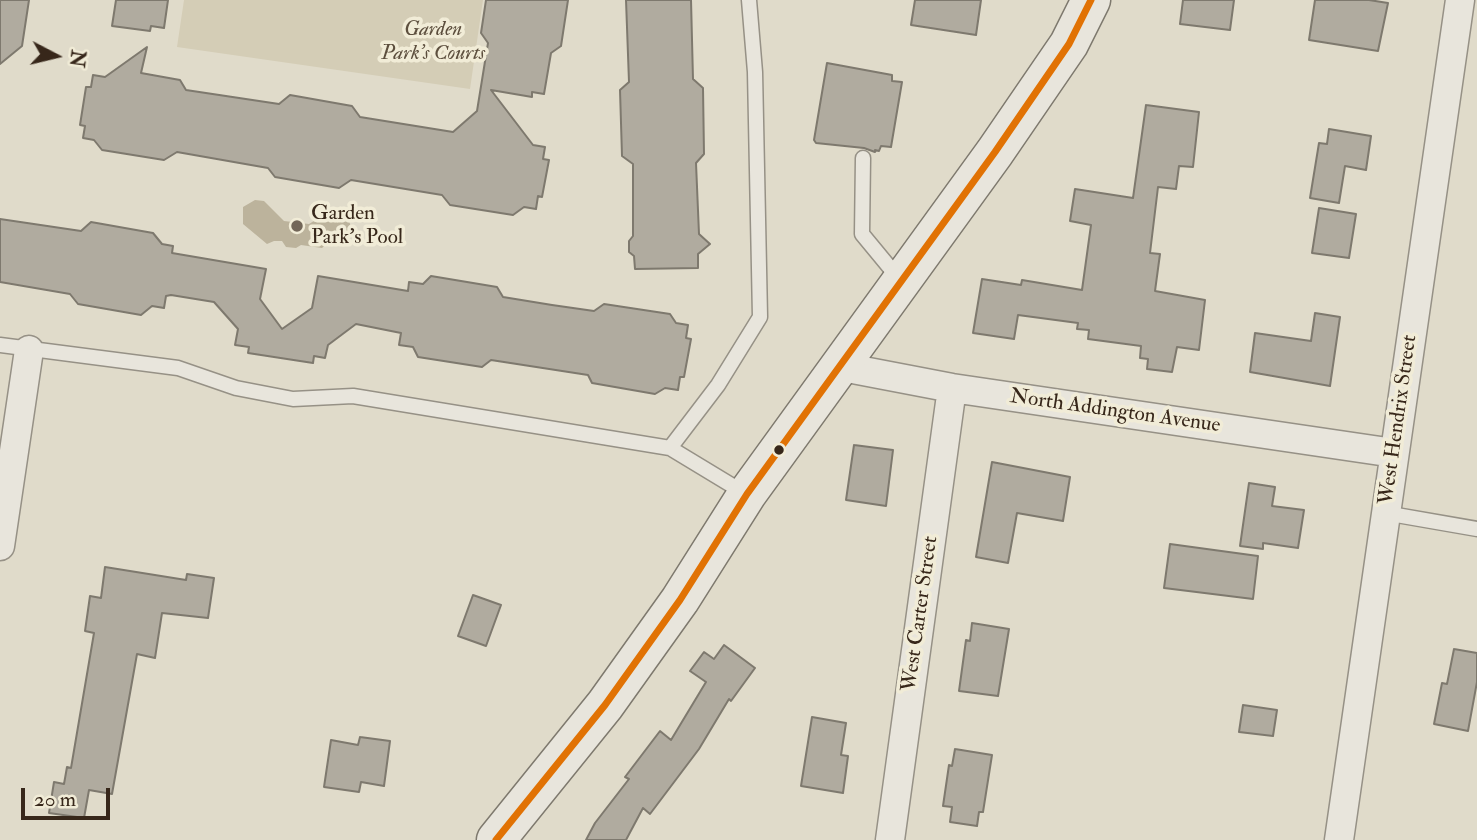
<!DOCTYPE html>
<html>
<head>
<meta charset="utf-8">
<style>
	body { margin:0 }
	#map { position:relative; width:1477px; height:840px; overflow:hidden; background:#e0dbca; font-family:"IM FELL Double Pica",serif }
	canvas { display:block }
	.north { position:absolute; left:21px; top:21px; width:70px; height:70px; -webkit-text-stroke:5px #f1ecd7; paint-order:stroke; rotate:97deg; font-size:19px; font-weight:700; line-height:28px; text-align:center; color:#37271a }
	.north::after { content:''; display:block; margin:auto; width:24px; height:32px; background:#37271a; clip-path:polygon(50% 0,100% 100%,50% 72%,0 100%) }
	.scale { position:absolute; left:21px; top:788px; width:89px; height:32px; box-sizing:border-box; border:4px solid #37271a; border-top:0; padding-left:9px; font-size:21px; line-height:24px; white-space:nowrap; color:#37271a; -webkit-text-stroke:5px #f1ecd7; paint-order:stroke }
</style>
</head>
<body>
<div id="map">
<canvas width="1477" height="840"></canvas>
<div class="north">N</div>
<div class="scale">20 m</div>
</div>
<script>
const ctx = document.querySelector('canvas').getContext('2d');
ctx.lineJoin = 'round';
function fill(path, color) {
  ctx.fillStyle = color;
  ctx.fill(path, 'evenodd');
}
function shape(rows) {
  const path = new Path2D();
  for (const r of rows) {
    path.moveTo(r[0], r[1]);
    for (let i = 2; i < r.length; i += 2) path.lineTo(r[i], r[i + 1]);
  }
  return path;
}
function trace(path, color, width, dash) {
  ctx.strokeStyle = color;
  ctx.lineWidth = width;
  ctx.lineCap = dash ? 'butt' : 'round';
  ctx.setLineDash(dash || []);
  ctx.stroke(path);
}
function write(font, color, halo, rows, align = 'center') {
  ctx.font = font + ' "IM FELL Double Pica",serif';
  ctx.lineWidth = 7;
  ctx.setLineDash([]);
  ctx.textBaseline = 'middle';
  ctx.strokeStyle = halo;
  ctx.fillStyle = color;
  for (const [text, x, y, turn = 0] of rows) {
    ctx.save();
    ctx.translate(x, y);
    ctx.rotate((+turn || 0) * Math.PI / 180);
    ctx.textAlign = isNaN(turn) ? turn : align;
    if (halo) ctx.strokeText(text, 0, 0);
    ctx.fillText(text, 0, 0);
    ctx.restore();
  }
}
fill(shape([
	[184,0,483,0,470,89,177,47]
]), '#d4cdb6');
fill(shape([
	[255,200,264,201,284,221,309,224,335,208,347,215,351,227,350,234,342,239,335,237,322,248,301,245,296,248,286,247,282,241,274,241,267,244,243,224,243,207]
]), '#bcb39c');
const building = shape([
	[0,0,29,0,22,46,0,64,0,0],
	[116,0,168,0,164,28,151,26,150,31,112,26,116,0],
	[486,0,568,0,561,46,551,53,544,94,532,92,532,97,491,90,533,145,545,147,543,159,549,160,542,197,538,196,536,209,524,207,513,215,450,205,442,195,351,180,339,188,275,177,268,168,177,152,164,160,102,150,94,140,83,138,85,126,80,125,86,87,91,87,93,75,105,77,147,47,141,73,180,80,186,90,279,104,290,95,352,106,360,117,453,132,477,111,488,43,481,33,486,0],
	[626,0,691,0,693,79,703,88,704,154,696,163,699,234,710,244,698,254,698,268,635,269,634,256,629,252,629,241,633,236,633,164,622,156,620,90,629,82,626,0],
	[915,0,981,0,976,35,911,25,915,0],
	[1183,0,1234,0,1230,30,1180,24,1183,0],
	[1315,0,1369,0,1388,3,1378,51,1309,40,1315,0],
	[827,63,892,75,892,81,902,82,891,147,881,146,879,151,875,150,875,152,864,148,816,143,814,140,827,63],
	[1146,105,1199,112,1193,167,1179,166,1176,189,1158,187,1150,253,1160,254,1155,291,1205,300,1199,350,1177,347,1172,372,1147,369,1148,359,1140,358,1141,346,1088,339,1089,330,1077,329,1078,323,1018,315,1014,339,973,333,982,279,1021,285,1022,280,1082,290,1091,225,1070,221,1075,189,1133,198,1146,105],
	[1329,129,1371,136,1366,170,1345,166,1339,203,1310,198,1319,143,1327,144,1329,129],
	[1319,208,1356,214,1349,258,1312,253,1319,208],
	[0,219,81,231,91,222,153,233,162,244,173,246,172,253,266,269,260,299,282,329,312,308,318,276,408,291,409,282,423,284,431,276,497,287,503,297,552,305,594,311,604,304,670,314,676,323,688,325,686,338,691,339,684,377,680,377,678,390,665,388,655,394,592,383,588,375,491,360,482,367,418,357,413,347,399,345,401,333,356,324,328,345,325,358,314,356,313,363,248,353,249,347,235,345,238,329,214,302,171,295,166,296,164,308,152,306,141,315,78,304,70,294,0,282,0,219],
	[1315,313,1340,317,1330,386,1250,372,1255,333,1311,341,1315,313],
	[854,445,893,450,886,506,846,500,854,445],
	[992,462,1070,477,1063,521,1017,513,1008,563,976,557,992,462],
	[1249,483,1275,487,1272,506,1304,510,1298,548,1263,543,1263,549,1240,546,1249,483],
	[1170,544,1258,556,1253,599,1164,588,1170,544],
	[105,567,186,580,187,574,214,578,208,618,162,613,155,658,137,654,112,794,89,790,84,818,49,813,54,782,64,784,67,767,71,768,94,633,85,631,90,596,101,598,105,567],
	[473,595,501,605,486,646,458,636,473,595],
	[972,623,1009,629,998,696,959,691,966,640,970,641,972,623],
	[724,645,755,668,731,701,729,699,699,749,650,814,643,808,626,840,586,840,595,823,629,779,625,777,660,731,671,740,706,682,690,671,704,652,714,659,724,645],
	[1454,649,1477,653,1477,682,1468,731,1434,724,1442,683,1447,684,1454,649],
	[1243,705,1277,710,1273,736,1239,732,1243,705],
	[812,717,846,723,841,755,848,756,843,793,801,786,812,717],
	[360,737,390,741,384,786,361,782,359,792,324,787,331,740,358,745,360,737],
	[955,749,992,755,983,812,979,812,977,826,950,822,952,807,943,806,949,765,952,766,955,749]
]);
fill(building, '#b0ab9f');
trace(building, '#7e796e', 2);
const lane = shape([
	[863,158,862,234,900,280],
	[0,345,178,368,236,388,293,399,353,396,670,448,746,494],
	[670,448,718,385,760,317,755,72,749,0],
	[1385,513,1477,529]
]);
const street = shape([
	[837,366,952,388,1394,453],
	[0,546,29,350],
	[890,840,952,388],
	[1339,840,1460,0]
]);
const secondary = shape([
	[496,840,605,705,680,600,747,494,995,152,1069,44,1091,0]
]);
trace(lane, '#969186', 17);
trace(street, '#969186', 31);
trace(secondary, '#7e796e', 41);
trace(lane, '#e8e5dc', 14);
trace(street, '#e8e5dc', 28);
trace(secondary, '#e8e5dc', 38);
trace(shape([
	[496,840,605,705,680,600,747,494,995,152,1069,44,1091,0]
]), '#e17204', 7);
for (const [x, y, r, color] of [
	[297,226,7,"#726658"],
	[779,450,6,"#37271a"]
]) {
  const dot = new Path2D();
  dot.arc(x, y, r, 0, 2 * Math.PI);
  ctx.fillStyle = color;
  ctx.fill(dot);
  trace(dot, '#f1ecd7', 2.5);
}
write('italic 21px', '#5c4e3d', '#f1ecd7', [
	["Garden",433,30],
	["Park's Courts",433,54]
]);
write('21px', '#37271a', '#f1ecd7', [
	["Garden",311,214],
	["Park's Pool",311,238]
], 'left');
write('21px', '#37271a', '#f1ecd7', [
	["North Addington Avenue",1115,412,8],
	["West Hendrix Street",1399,420,-82],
	["West Carter Street",921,614,-82]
]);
</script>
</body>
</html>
